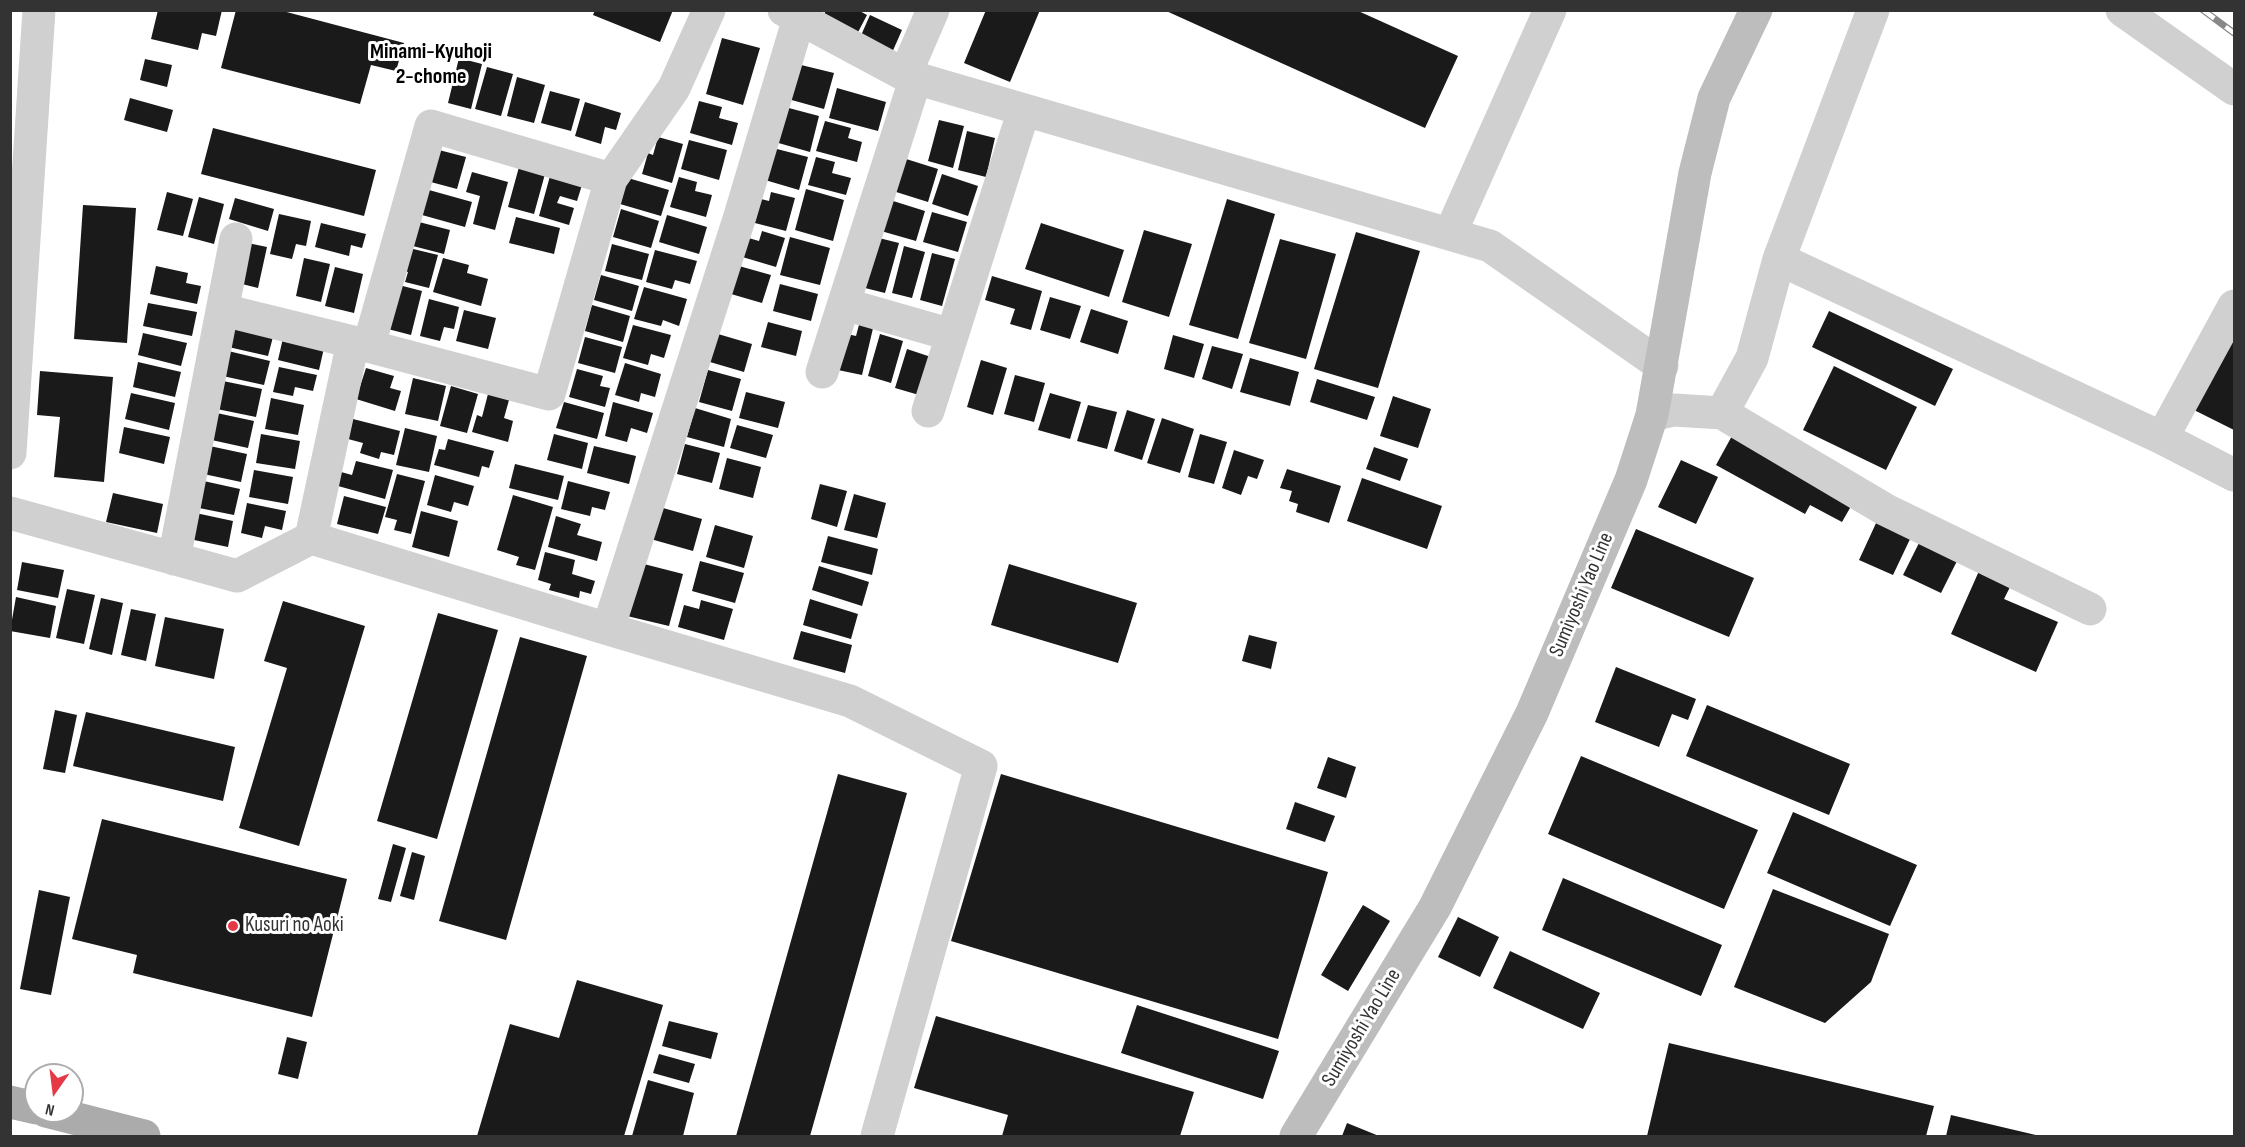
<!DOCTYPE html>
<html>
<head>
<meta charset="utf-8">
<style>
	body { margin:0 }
	#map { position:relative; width:2245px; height:1147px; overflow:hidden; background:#fff; font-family:"Sofia Sans Condensed",sans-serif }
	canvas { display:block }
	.frame { position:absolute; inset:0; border:12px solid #333; pointer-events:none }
	.north { position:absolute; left:24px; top:1063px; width:60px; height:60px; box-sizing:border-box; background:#fff; border:2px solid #adadad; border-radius:50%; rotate:194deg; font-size:16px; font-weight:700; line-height:24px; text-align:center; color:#333 }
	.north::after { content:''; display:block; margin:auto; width:21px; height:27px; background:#e63946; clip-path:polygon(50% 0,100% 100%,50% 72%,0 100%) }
</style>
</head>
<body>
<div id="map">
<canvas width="2245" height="1147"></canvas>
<div class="frame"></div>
<div class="north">N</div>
</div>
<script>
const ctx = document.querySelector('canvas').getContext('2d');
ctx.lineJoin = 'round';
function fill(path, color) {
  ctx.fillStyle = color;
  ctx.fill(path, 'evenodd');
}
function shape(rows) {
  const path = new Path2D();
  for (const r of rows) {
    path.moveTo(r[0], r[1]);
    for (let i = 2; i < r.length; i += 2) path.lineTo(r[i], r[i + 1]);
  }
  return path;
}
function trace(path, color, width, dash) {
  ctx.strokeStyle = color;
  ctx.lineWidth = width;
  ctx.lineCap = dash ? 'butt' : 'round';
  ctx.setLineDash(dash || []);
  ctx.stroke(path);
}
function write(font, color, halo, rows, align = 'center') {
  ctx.font = font + ' "Sofia Sans Condensed",sans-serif';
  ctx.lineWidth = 6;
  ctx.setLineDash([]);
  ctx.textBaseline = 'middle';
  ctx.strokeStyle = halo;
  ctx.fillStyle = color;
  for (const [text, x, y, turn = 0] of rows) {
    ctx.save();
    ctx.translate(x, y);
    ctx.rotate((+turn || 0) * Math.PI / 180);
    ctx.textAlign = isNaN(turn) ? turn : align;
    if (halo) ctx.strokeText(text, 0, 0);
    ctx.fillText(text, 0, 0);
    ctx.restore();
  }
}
fill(shape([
	[158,10,222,10,216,36,202,33,198,50,151,39],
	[236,10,279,10,404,43,396,71,371,65,360,104,221,68],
	[595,10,673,10,660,42,593,15],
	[826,10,858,10,867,15,855,38,821,21],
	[986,10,1040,10,1010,82,964,63],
	[1164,10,1356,10,1458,56,1425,128],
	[870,15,902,30,891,55,859,40],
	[722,38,760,48,743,105,706,94],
	[459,58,482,64,471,109,448,103],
	[145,59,172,65,167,87,140,80],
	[797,64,834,73,824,109,788,99],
	[487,67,513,74,501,116,475,109],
	[517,77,545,85,534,123,507,116],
	[837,88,886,102,878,131,829,118],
	[550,91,580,99,571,131,541,123],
	[130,98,173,110,167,132,124,120],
	[699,101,722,107,719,118,738,123,732,145,690,133],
	[585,102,621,113,616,130,605,127,601,144,575,136],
	[785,107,819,116,810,152,775,142],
	[939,120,964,126,953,168,928,161],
	[825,121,851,128,848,138,862,142,857,162,816,151],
	[213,128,376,170,364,216,201,174],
	[967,131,995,138,986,177,958,170],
	[658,137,683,144,672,183,642,174,648,153,653,155],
	[689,140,727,150,719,180,681,169],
	[773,148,808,157,799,190,765,180],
	[435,149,466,157,457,189,427,181],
	[816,157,835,162,832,173,851,178,846,195,808,185],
	[903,158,938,169,928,202,893,191],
	[519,167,545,174,534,214,508,207],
	[472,172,508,182,495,230,473,224,480,196,466,192],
	[942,174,978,186,968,216,932,204],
	[550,176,582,185,577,201,560,196,557,203,574,208,569,225,539,216],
	[679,177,697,182,695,191,712,195,706,217,670,207],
	[628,178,669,190,661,216,620,204],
	[806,189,844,200,833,241,795,230],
	[429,190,472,202,465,227,422,215],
	[167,192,193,199,183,236,157,230],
	[771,192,795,198,786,231,751,222,757,198,769,201],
	[199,197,224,204,214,244,188,237],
	[235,198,274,209,268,231,229,219],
	[1227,199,1275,214,1238,339,1189,325],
	[890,200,925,211,916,241,881,231],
	[83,205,136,208,127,343,74,339],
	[621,209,659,221,651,248,613,237],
	[932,212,967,222,958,252,923,242],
	[279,214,311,221,306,246,296,244,292,259,270,254],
	[667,215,707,227,699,254,659,242],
	[516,217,560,228,554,254,509,243],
	[415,221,450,230,444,254,409,245],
	[321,223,366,234,362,248,351,245,349,256,315,247],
	[1041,223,1124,250,1109,297,1025,269],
	[1144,230,1192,244,1169,317,1122,302],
	[762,231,785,238,776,267,739,256,745,237,759,241],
	[1356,232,1420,251,1378,388,1314,369],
	[790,237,830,248,820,285,780,275],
	[875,237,899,243,885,293,861,287],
	[1280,239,1336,254,1306,359,1249,343],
	[243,242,267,247,258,288,234,282],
	[612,244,649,254,642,280,605,271],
	[904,246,925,252,912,298,892,293],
	[405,247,438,255,429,288,405,282,408,272,399,269],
	[655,250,697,261,690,284,675,280,672,289,646,282],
	[932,253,955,259,942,306,920,300],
	[304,258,330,264,321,302,296,296],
	[443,258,469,265,467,273,488,279,481,306,433,292],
	[156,266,188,273,186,283,201,286,197,304,150,294],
	[739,266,771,275,762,303,731,294],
	[335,267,363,274,354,313,325,306],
	[601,275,639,286,632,311,594,300],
	[992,276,1042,291,1031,330,1010,324,1015,309,985,300],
	[395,284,422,291,411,335,384,328],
	[780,284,818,294,811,321,773,311],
	[644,287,687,299,679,326,663,320,661,326,634,319],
	[1050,297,1081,306,1070,339,1040,330],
	[429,299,459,307,454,329,444,327,440,341,420,336],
	[148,303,197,312,192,336,143,326],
	[592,305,630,316,623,342,585,331],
	[1091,309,1128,321,1118,354,1080,342],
	[464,310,496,318,488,349,456,341],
	[1829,311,1953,369,1935,406,1812,347],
	[860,321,874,324,862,375,838,370,847,334,856,336],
	[230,322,274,333,268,356,224,346],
	[768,322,802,331,796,356,761,347],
	[633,325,671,335,664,358,651,354,648,365,623,358],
	[2234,330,2234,430,2194,410],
	[143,333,187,343,181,366,138,355],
	[718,334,752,344,744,372,710,362],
	[880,334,903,341,891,383,868,376],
	[1173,335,1204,344,1194,378,1164,369],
	[585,337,622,347,615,373,578,363],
	[283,338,324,348,319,370,278,360],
	[1212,346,1243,354,1232,389,1202,379],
	[907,349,931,357,919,395,895,388],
	[224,350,270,361,264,385,218,375],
	[1250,358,1299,372,1290,406,1240,392],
	[981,360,1007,368,993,415,967,407],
	[138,362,181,372,175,397,133,387],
	[625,363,661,374,655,397,641,393,639,402,615,395],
	[1834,366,1917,407,1886,470,1803,430],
	[279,367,317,375,313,391,295,387,293,396,273,392],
	[366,368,394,376,390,388,401,391,395,411,356,399],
	[577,369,603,376,600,386,610,388,605,407,569,397],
	[708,370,741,379,732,411,699,402],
	[40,371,113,377,104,482,54,477,60,417,37,415],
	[1015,375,1045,383,1034,422,1004,414],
	[413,378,446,386,438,421,405,414],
	[1317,379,1375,397,1367,420,1310,402],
	[218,380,262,389,256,417,212,408],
	[451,386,478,394,467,433,440,426],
	[746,392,785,402,778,428,739,418],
	[131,393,175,403,169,430,125,419],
	[1050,393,1081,402,1070,439,1038,430],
	[488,394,509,400,504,418,513,421,508,442,472,432,477,415,482,417],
	[1393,396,1431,409,1418,448,1380,436],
	[271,398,304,405,298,435,265,429],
	[564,402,604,413,597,439,556,428],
	[613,402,653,413,647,433,631,428,627,442,605,436],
	[1088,405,1117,412,1107,449,1077,441],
	[695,408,731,419,724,447,687,437],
	[1127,410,1155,419,1142,460,1114,451],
	[212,412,254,421,248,448,207,439],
	[1162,418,1194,429,1180,473,1147,463],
	[353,419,400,431,394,455,381,452,379,459,360,453,363,443,348,439],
	[737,425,773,435,766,458,730,448],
	[124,427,170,437,164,464,119,453],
	[405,428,437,436,429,472,396,465],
	[261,434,300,441,295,469,256,463],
	[554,434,588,443,582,469,547,460],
	[1200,434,1227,442,1214,484,1188,477],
	[1733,434,1854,501,1842,522,1810,505,1805,514,1716,465],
	[448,439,494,451,489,468,482,466,479,477,434,465,439,449,445,450],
	[685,444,720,453,712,483,677,474],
	[205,445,247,454,241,482,199,473],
	[594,446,636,456,629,484,587,473],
	[1374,447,1408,459,1400,481,1366,469],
	[1234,450,1264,460,1257,479,1248,476,1241,495,1222,488],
	[727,458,761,467,753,498,719,489],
	[1681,460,1718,477,1696,524,1658,507],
	[356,461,393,470,385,499,338,486,341,472,352,475],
	[515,464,564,476,558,500,509,488],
	[1287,469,1341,486,1329,523,1296,512,1298,504,1289,501,1292,491,1280,488],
	[254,470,293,477,288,504,249,497],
	[397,474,425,481,411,534,394,530,397,520,385,517],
	[435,475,474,486,468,506,454,502,451,512,427,505],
	[1362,478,1442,506,1427,549,1347,521],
	[199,480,240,489,234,515,194,507],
	[568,481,610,492,605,510,592,507,590,516,561,509],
	[820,484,847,491,837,527,811,519],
	[113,493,163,504,157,533,106,522],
	[854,494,886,503,877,538,844,530],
	[513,495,553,507,535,570,516,565,519,557,497,550],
	[344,496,386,507,378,534,337,524],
	[247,503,286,511,282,530,265,526,262,538,241,533],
	[656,506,702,519,693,551,647,538],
	[421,511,458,521,449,557,412,547],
	[191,512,233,521,228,547,194,540],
	[556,516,581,524,577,535,602,542,597,561,548,547],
	[1877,521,1911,537,1893,575,1859,560],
	[715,525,753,536,744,568,706,557],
	[1636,529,1754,578,1729,637,1611,588],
	[828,536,878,549,872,575,821,562],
	[1922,537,1960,555,1941,593,1903,575],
	[545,552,575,560,572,574,595,581,591,594,580,591,579,598,549,590,551,584,538,580],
	[700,561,744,573,735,603,692,591],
	[22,562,64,570,58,598,17,590],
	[640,563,683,574,669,626,627,616],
	[1009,564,1137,603,1118,663,991,625],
	[819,566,869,582,862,606,812,590],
	[1979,571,2011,585,2004,599,2058,622,2036,672,1951,634],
	[67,589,95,595,84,644,56,638],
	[16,597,56,606,50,638,10,631],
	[101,598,123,603,112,655,89,649],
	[810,599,858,614,851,639,803,625],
	[701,600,733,609,724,640,678,627,684,605,699,609],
	[283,601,365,626,299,846,239,828,287,668,264,661],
	[131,609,156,614,146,661,121,655],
	[438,613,498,630,437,839,377,821],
	[165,617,224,629,214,679,155,666],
	[801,631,852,645,845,673,793,659],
	[1249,635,1277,642,1271,669,1242,661],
	[520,637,587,656,506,940,439,921],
	[1616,667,1696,699,1688,720,1672,714,1659,747,1595,722],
	[1707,705,1850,764,1829,815,1686,756],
	[55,710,77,715,65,773,43,769],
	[86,712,235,747,223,801,73,766],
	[1581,756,1758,830,1724,909,1548,834],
	[1328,757,1356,767,1346,798,1317,788],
	[838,774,907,793,810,1136,736,1136],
	[1001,774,1328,872,1278,1039,951,941],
	[1295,802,1335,816,1325,842,1286,829],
	[1793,812,1917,865,1890,926,1767,873],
	[102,819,347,879,312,1017,133,973,137,955,72,939],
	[393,844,406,848,391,902,378,899],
	[412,852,425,856,414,900,400,896],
	[1563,878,1722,945,1701,996,1542,930],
	[1773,889,1889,934,1871,982,1825,1023,1734,987],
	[39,890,70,897,51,995,20,989],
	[1363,905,1390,921,1348,991,1321,975],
	[1458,917,1499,937,1480,977,1438,957],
	[1510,951,1600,993,1583,1029,1493,988],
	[577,980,663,1005,624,1136,477,1136,510,1024,559,1038],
	[1137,1005,1279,1051,1263,1099,1121,1053],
	[936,1016,1194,1092,1180,1136,1002,1136,1008,1115,914,1088],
	[669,1021,718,1033,711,1059,662,1046],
	[287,1037,307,1042,298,1079,278,1074],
	[1669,1043,1934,1106,1926,1136,1647,1136],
	[659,1054,695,1064,689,1083,653,1073],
	[648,1080,694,1093,683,1136,632,1136],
	[1951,1115,2040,1136,1946,1136],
	[1347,1123,1379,1136,1342,1136]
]), '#1a1a1a');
trace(shape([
	[784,10,905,75,1490,246,1662,366],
	[2122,10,2234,89],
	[799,18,740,216,608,629,850,701,981,766,877,1136],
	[905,75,933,10],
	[1450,234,1550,10],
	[1779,259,2162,438,2234,475],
	[844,304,952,335],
	[223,310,353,342],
	[369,345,431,126,611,179],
	[822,372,916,77],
	[928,411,1024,110],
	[1722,413,1886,510,2090,609],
	[1652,415,1674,410,1722,413,1752,358,1779,259,1873,10],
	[2162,438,2234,306],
	[10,453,39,10],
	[10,513,237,576,311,538,608,629],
	[311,538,353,342,549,394,611,179,674,88,709,10],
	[174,559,236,239]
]), '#d0d0d0', 33);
trace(shape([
	[1296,1136,1435,907,1532,713,1631,480,1652,415,1695,173,1714,98,1756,10]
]), '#bdbdbd', 33);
trace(shape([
	[10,1102,36,1108],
	[46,1111,144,1136]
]), '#ababab', 33);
const rail = shape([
	[2203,10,2234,33]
]);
trace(rail, '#888', 7);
trace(rail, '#fff', 4.5, [14]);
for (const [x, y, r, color] of [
	[233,926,6,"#e63946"]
]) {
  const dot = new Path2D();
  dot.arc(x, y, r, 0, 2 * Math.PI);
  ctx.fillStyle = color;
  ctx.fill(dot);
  trace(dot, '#fff', 2);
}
write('21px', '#333', '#fff', [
	["Sumiyoshi Yao Line",1582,595,-67],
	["Sumiyoshi Yao Line",1362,1028,-59]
]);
write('21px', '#333', '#fff', [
	["Kusuri no Aoki",245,926]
], 'left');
write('bold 22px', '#000', '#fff', [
	["Minami-Kyuhoji",431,52],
	["2-chome",431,77]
]);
</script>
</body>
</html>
